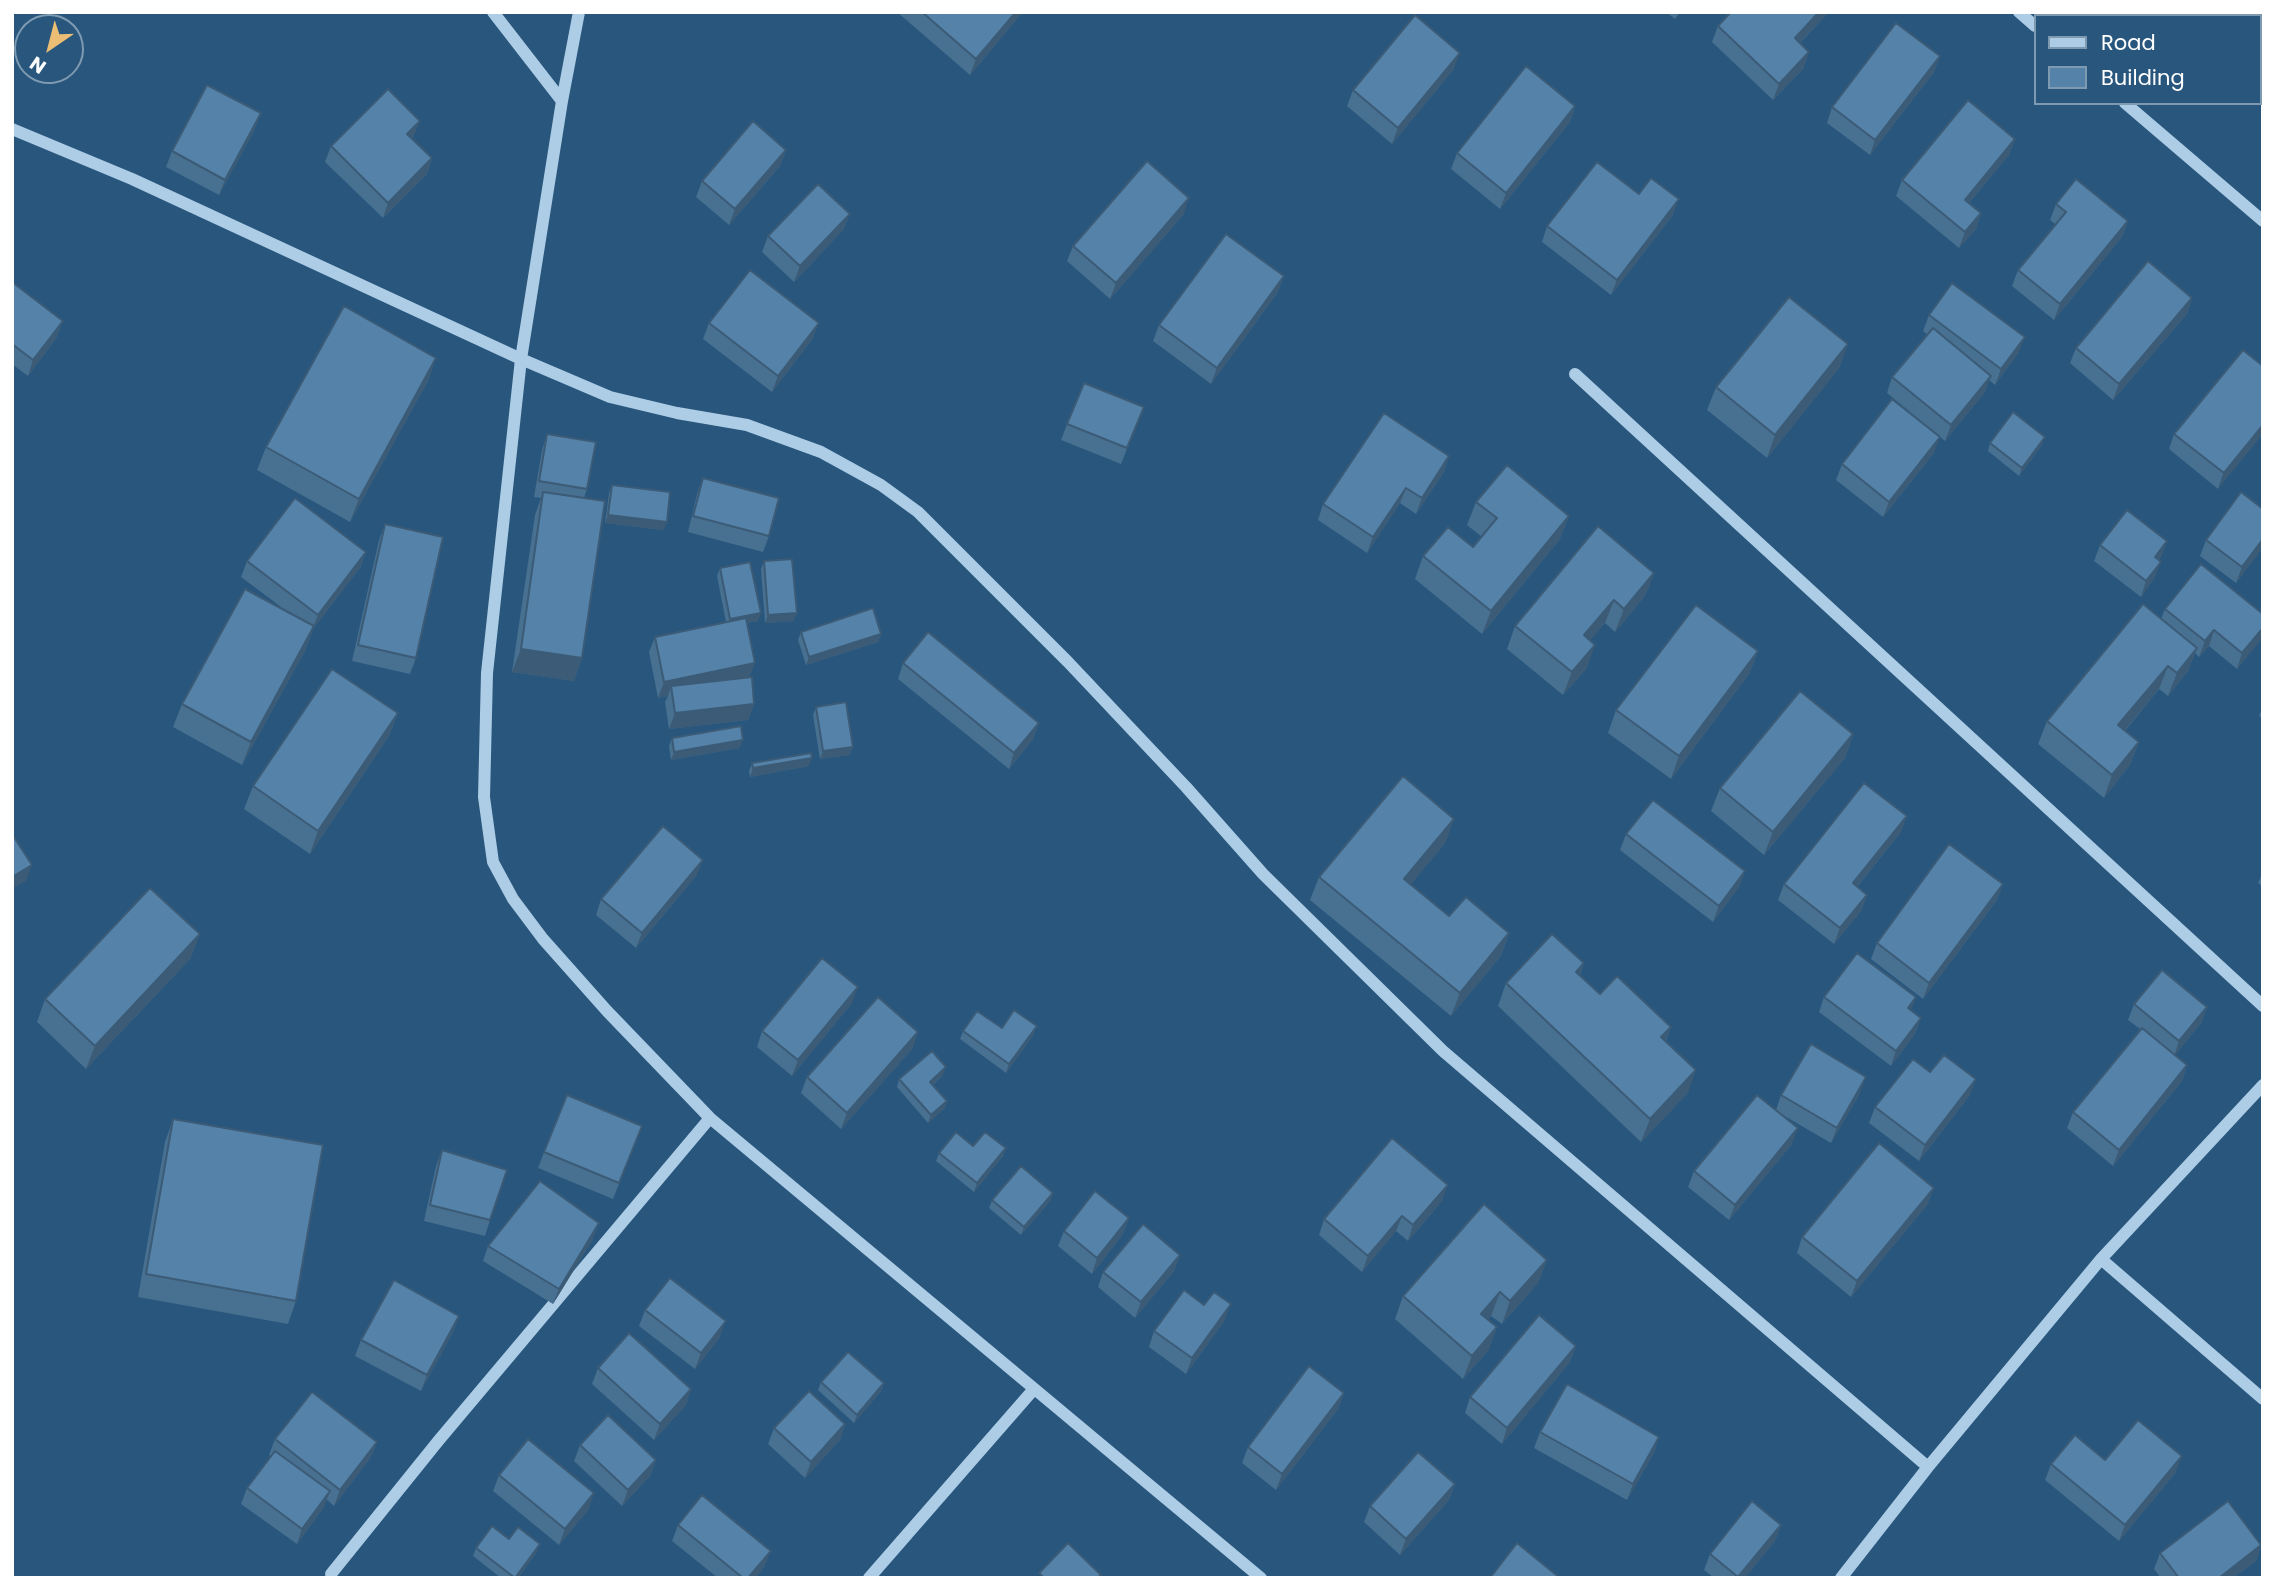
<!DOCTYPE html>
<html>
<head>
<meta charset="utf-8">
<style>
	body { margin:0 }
	#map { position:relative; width:2275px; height:1590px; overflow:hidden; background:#28567d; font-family:Poppins,sans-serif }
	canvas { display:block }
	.frame { position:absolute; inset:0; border:14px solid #fff; pointer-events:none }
	.legend { position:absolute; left:2034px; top:14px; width:228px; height:91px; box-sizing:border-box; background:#28567d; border:2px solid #7e9ab1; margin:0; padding:9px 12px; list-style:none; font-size:21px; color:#fff }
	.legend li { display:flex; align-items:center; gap:14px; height:35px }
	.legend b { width:35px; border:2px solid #7e9ab1 }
	.north { position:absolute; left:14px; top:14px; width:70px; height:70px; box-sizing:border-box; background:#28567d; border:2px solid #7e9ab1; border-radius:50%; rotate:215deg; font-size:19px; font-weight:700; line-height:28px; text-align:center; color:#fff }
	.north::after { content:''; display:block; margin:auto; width:24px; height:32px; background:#ecbd74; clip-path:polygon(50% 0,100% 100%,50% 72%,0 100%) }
</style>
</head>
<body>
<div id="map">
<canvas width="2275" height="1590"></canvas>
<div class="frame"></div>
<ul class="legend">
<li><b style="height:9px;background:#adcce5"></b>Road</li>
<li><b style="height:19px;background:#5482a8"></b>Building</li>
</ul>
<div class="north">N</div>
</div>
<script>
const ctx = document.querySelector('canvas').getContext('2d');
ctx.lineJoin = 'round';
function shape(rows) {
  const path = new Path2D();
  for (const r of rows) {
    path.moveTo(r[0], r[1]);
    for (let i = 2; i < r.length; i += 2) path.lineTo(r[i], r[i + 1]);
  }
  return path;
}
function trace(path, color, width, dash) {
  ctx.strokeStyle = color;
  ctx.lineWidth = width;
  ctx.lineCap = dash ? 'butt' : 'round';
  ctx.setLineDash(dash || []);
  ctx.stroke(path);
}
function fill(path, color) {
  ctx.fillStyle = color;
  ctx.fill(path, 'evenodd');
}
trace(shape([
	[493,12,562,101],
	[579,12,562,101,521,359,487,673,484,797,493,862,513,899,543,939,607,1011,710,1118,1261,1578],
	[2019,12,2035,26],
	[2125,103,2263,221],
	[12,129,132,179,521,359,610,397,677,413,747,425,821,452,881,485,918,512,1068,662,1186,787,1263,874,1443,1051,1928,1467,2101,1259,2263,1085],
	[1575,374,2263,1006],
	[2101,1259,2263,1399],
	[331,1574,439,1440,710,1118],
	[869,1578,1034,1389],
	[1841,1578,1928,1467]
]), '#adcce5', 12);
fill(shape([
	[897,12,1023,12,970,75],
	[1666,12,1680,12,1675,19],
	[1731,12,1829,12,1800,43,1804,68,1773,100,1712,42,1718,26],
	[2089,12,2183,12,2182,16,2094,16],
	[1940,56,1934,72,1870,155,1827,123,1832,107],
	[1454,69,1392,144,1347,106,1353,90],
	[1575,106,1570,122,1500,209,1451,169,1457,153],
	[255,129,219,195,166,167,172,151],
	[414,136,412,139,432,158,427,174,383,218,325,162,331,146],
	[2015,139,2009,155,1969,203,1981,213,1976,229,1959,248,1896,196,1902,180],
	[786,150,780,166,729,225,696,197,702,181],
	[1639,194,1673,215,1611,295,1542,242,1547,226],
	[2056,204,2128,221,2122,237,2054,320,2012,286,2018,270,2056,225,2050,220],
	[1184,214,1110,299,1067,261,1073,246],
	[844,229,794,282,762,252,768,236],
	[1284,276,1278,292,1211,384,1153,341,1159,325],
	[12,282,57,337,28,376,12,364],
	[2192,298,2187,314,2113,400,2070,363,2076,348],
	[1929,315,2019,352,1995,385,1989,380,1985,392,1945,441,1887,393,1892,377,1928,335,1923,331],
	[709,323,813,338,772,392,703,339],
	[436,358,428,381,350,522,257,470,266,447],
	[2263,366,2218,489,2169,449,2174,434],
	[1840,367,1767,458,1707,410,1716,387],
	[1144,407,1121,464,1061,440,1067,424],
	[547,434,587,489,584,498,582,658,574,681,512,672,535,515,541,498,534,497,542,450],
	[1990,443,2042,445,2019,476,1988,451],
	[1934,453,1883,517,1836,480,1842,464],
	[1449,456,1444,472,1416,514,1400,503,1367,553,1318,520,1323,504],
	[703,478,769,536,763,552,688,532,697,494],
	[612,485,664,530,605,523,609,493],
	[1476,502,1569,516,1560,539,1482,634,1415,579,1423,556,1473,547,1482,537,1467,525],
	[385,524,416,658,410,674,352,661,379,540],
	[2206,540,2263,547,2236,583,2200,556],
	[2167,541,2161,557,2159,560,2155,577,2141,597,2094,561,2100,545],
	[366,552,360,568,313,629,306,649,242,765,173,727,182,704,285,610,241,577,247,561],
	[764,561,794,621,765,623,761,569],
	[720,568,758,621,747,623,755,663,749,677,754,704,748,720,669,729,665,702,668,696,658,698,649,652,655,637,726,622,717,576],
	[1654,573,1645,596,1615,632,1605,623,1590,640,1587,668,1563,695,1507,649,1515,626],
	[2165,609,2263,614,2263,637,2237,669,2209,646,2199,657,2195,653,2188,671,2168,696,2159,689,2125,731,2139,742,2130,765,2104,798,2038,744,2047,721,2161,619],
	[801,632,881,634,878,642,806,665,798,640],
	[1758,651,1749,674,1671,779,1608,733,1616,710],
	[903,663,1039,723,1033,739,1009,769,898,679],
	[2263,706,2263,718,2259,716],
	[816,707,850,755,820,759,813,715],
	[398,713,389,736,310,854,244,809,253,786],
	[1853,734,1845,758,1764,855,1711,811,1720,788],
	[672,738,740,748,671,760,669,746],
	[752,763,809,766,750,777,749,771],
	[1901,832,1857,887,1867,895,1861,911,1834,944,1778,900,1784,884],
	[1626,834,1745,871,1739,887,1713,922,1620,850],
	[1446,842,1411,884,1449,916,1509,933,1501,956,1451,1016,1310,900,1319,877],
	[2263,872,2263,887,2258,883],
	[697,875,636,948,596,915,601,899],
	[2003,884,1997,900,1923,999,1871,959,1877,943],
	[191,958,86,1069,37,1022,45,999],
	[1584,963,1580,975,1600,994,1671,1027,1666,1041,1688,1093,1641,1142,1498,1006,1506,983],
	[1824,997,1921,1018,1915,1034,1891,1066,1819,1012],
	[852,1003,792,1076,757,1047,762,1031],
	[2134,1004,2207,1007,2201,1023,2175,1055,2187,1065,2182,1081,2113,1166,2067,1128,2073,1112,2140,1029,2128,1020],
	[1002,1028,1034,1034,1006,1073,960,1039,963,1031],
	[913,1048,841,1129,801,1093,807,1077],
	[1930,1072,1970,1095,1919,1161,1869,1123,1875,1107],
	[943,1075,933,1085,947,1101,944,1109,928,1123,897,1087,899,1079],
	[1860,1093,1831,1143,1781,1114,1792,1144,1729,1220,1688,1187,1694,1171,1776,1110,1781,1095],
	[173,1119,296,1301,288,1324,138,1297,165,1142],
	[636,1142,613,1199,538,1168,544,1152],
	[973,1146,1006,1148,1003,1156,974,1192,936,1161,939,1153],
	[442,1150,490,1220,485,1236,424,1221,436,1166],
	[1053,1193,1050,1201,1021,1235,989,1208,992,1200],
	[1442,1201,1408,1241,1396,1231,1362,1272,1319,1235,1324,1219],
	[1928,1204,1851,1297,1797,1253,1802,1237],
	[1129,1218,1123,1234,1092,1274,1058,1246,1064,1231],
	[593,1239,553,1304,483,1261,488,1246],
	[1180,1255,1174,1271,1135,1318,1098,1287,1103,1272],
	[1547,1260,1538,1283,1502,1324,1491,1316,1488,1320,1497,1327,1488,1351,1463,1379,1395,1319,1403,1296],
	[645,1310,720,1337,695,1369,639,1326],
	[459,1316,453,1332,421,1391,355,1356,361,1340],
	[1225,1320,1186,1374,1149,1347,1154,1331],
	[1576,1346,1570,1362,1502,1444,1465,1413,1470,1397],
	[598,1368,691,1389,686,1405,654,1440,592,1384],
	[821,1382,884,1383,881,1391,854,1423,818,1390],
	[1344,1393,1338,1409,1276,1490,1242,1463,1248,1447],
	[845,1424,840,1440,805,1478,768,1444,774,1428],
	[1540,1432,1659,1437,1654,1453,1627,1500,1534,1448],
	[275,1439,377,1442,371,1457,334,1506,326,1499,324,1507,297,1544,241,1504,247,1488,271,1456,269,1455],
	[580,1445,656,1460,650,1476,622,1506,574,1461],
	[2105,1460,2176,1472,2119,1541,2045,1480,2051,1464],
	[499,1475,589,1509,559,1545,493,1491],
	[1455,1484,1449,1500,1400,1555,1364,1522,1370,1506],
	[678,1525,765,1566,756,1578,718,1578,672,1541],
	[1781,1525,1775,1541,1745,1578,1714,1578,1704,1570,1710,1554],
	[509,1539,537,1552,518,1578,501,1578,473,1556,476,1548],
	[2261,1545,2256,1561,2233,1578,2161,1578,2154,1569,2160,1553]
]), '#487090');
fill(shape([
	[1016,12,1023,12,970,75,976,59],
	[1819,12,1829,12,1789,54,1795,38],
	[1809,52,1804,68,1773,100,1779,84],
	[1460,53,1454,69,1392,144,1398,128],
	[1940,56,1934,72,1870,155,1875,140],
	[1575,106,1570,122,1500,209,1506,193],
	[261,113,255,129,219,195,225,180],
	[420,121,414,136,401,150,407,134],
	[2015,139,2009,155,1959,215,1965,200],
	[786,150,780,166,729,225,735,209],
	[432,158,427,174,383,218,388,203],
	[1189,198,1184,214,1110,299,1116,283],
	[1679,199,1673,215,1611,295,1617,280],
	[1981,213,1976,229,1959,248,1965,232],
	[850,214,844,229,794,282,800,266],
	[2128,221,2122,237,2054,320,2060,304],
	[1284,276,1278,292,1211,384,1217,368],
	[2192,298,2187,314,2113,400,2119,384],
	[63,321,57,337,28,376,33,360],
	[819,323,813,338,772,392,778,376],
	[2025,337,2019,352,1995,385,2001,369],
	[1848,344,1840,367,1767,458,1775,435],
	[436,358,428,381,350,522,359,499],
	[1991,376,1985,392,1945,441,1951,425],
	[2263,425,2263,434,2218,489,2224,473],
	[1940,437,1934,453,1883,517,1889,502],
	[2045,437,2042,445,2019,476,2022,468],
	[1449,456,1444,472,1416,514,1422,498],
	[1406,488,1400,503,1367,553,1373,537],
	[608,515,667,522,664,530,605,523],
	[1569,516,1560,539,1482,634,1491,611],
	[2263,539,2263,547,2236,583,2242,567],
	[2167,541,2161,557,2149,573,2155,557],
	[366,552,360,568,313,629,306,649,242,765,251,742,312,630,318,615],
	[2161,562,2155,577,2141,597,2146,581],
	[1654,573,1645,596,1615,632,1624,609],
	[1614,600,1605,623,1576,658,1584,635],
	[761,613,758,621,727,627,730,619],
	[797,613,794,621,765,623,768,615],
	[2263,628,2263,637,2237,669,2242,653],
	[2214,630,2209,646,2199,657,2205,641],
	[881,634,878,642,806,665,809,657],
	[1595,645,1587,668,1563,695,1572,672],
	[2197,648,2188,671,2168,696,2177,673],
	[521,649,582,658,574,681,512,672],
	[1758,651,1749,674,1671,779,1679,756],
	[755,663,749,679,671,686,668,696,658,698,664,682],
	[2168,666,2159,689,2110,748,2118,725],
	[754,704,748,720,669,729,675,713],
	[398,713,389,736,310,854,318,831],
	[1039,723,1033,739,1009,769,1014,753],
	[1853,734,1845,758,1764,855,1773,832],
	[743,740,740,748,671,760,674,752],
	[2139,742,2130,765,2104,798,2112,775],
	[853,747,850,755,820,759,823,751],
	[812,758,809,766,750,777,753,768],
	[1907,816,1901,832,1847,899,1853,883],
	[1454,819,1446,842,1396,902,1404,879],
	[703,860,697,875,636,948,642,933],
	[32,865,26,881,12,889,12,877],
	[1745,871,1739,887,1713,922,1719,906],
	[2003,884,1997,900,1923,999,1929,983],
	[1867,895,1861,911,1834,944,1840,928],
	[1509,933,1501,956,1451,1016,1460,993],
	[200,934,191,958,86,1069,95,1046],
	[1584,963,1575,987,1576,972],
	[858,987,852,1003,792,1076,798,1060],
	[1916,997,1910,1013,1908,1008],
	[2207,1007,2201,1023,2174,1057,2179,1041],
	[1921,1018,1915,1034,1891,1066,1896,1051],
	[1037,1026,1034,1034,1006,1073,1009,1064],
	[1671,1027,1662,1050,1661,1037],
	[918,1032,913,1048,841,1129,847,1113],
	[2187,1065,2182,1081,2113,1166,2119,1150],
	[946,1067,943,1075,927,1090,930,1082],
	[1696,1070,1688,1093,1641,1142,1650,1119],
	[1866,1077,1860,1093,1831,1143,1837,1128],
	[1976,1079,1970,1095,1919,1161,1925,1145],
	[947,1101,944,1109,928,1123,931,1115],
	[1798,1128,1792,1144,1729,1220,1735,1205],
	[1006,1148,1003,1156,974,1192,977,1183],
	[1448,1185,1442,1201,1408,1241,1413,1225],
	[1934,1188,1928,1204,1851,1297,1857,1281],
	[1053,1193,1050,1201,1021,1235,1024,1227],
	[1402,1216,1396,1231,1362,1272,1368,1256],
	[1129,1218,1123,1234,1092,1274,1097,1258],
	[599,1223,593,1239,553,1304,559,1289],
	[1180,1255,1174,1271,1135,1318,1141,1302],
	[1547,1260,1538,1283,1502,1324,1510,1301],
	[1500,1292,1491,1316,1473,1337,1481,1314],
	[1231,1304,1225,1320,1186,1374,1192,1358],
	[459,1316,453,1332,421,1391,427,1375],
	[726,1321,720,1337,695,1369,701,1353],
	[1497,1327,1488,1351,1463,1379,1472,1356],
	[1576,1346,1570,1362,1502,1444,1507,1428],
	[884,1383,881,1391,854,1423,857,1415],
	[691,1389,686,1405,654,1440,660,1424],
	[1344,1393,1338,1409,1276,1490,1282,1474],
	[845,1424,840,1440,805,1478,811,1462],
	[1659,1437,1654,1453,1627,1500,1633,1484],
	[377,1442,371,1457,334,1506,340,1490],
	[2182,1456,2176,1472,2119,1541,2125,1525],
	[656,1460,650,1476,622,1506,628,1490],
	[1455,1484,1449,1500,1400,1555,1406,1539],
	[330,1491,324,1507,297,1544,302,1529],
	[594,1493,589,1509,559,1545,565,1529],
	[1781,1525,1775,1541,1745,1578,1738,1578],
	[540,1544,537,1552,518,1578,515,1578],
	[2261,1545,2256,1561,2233,1578,2219,1578],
	[771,1551,765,1566,756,1578,748,1578]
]), '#3b5b76');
const building = shape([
	[922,12,1016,12,976,59,922,12],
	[1731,12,1819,12,1795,38,1809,52,1779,84,1718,26,1731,12],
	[2116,12,2179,12,2176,16,2121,16,2116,12],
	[1415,15,1460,53,1398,128,1353,90,1415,15],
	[1896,23,1940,56,1875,140,1832,107,1896,23],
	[1526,66,1575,106,1506,193,1457,153,1526,66],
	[207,85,261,113,225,180,172,151,207,85],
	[388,89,420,121,407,134,432,158,388,203,331,146,388,89],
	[1968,100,2015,139,1965,200,1981,213,1965,232,1902,180,1968,100],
	[753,121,786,150,735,209,702,181,753,121],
	[1147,161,1189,198,1116,283,1073,246,1147,161],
	[1597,162,1639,194,1651,178,1679,199,1617,280,1547,226,1597,162],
	[2076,179,2128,221,2060,304,2018,270,2066,212,2056,204,2076,179],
	[818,184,850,214,800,266,768,236,818,184],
	[1226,234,1284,276,1217,368,1159,325,1226,234],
	[2148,261,2192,298,2119,384,2076,348,2148,261],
	[750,270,819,323,778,376,709,323,750,270],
	[12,282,63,321,33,360,12,344,12,282],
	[1952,283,2025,337,2001,369,1929,315,1952,283],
	[1789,297,1848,344,1775,435,1716,387,1789,297],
	[344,306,436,358,359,499,266,447,344,306],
	[1933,328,1991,376,1951,425,1892,377,1933,328],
	[2243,350,2263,366,2263,425,2224,473,2174,434,2243,350],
	[1084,383,1144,407,1127,448,1067,424,1084,383],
	[1892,399,1940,437,1889,502,1842,464,1892,399],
	[2013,412,2045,437,2022,468,1990,443,2013,412],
	[1384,413,1449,456,1422,498,1406,488,1373,537,1323,504,1384,413],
	[547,434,596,442,587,489,539,481,547,434],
	[1507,465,1569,516,1491,611,1423,556,1448,527,1473,547,1497,518,1476,502,1507,465],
	[703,478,779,498,769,536,693,516,703,478],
	[612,485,670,492,667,522,608,515,612,485],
	[543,492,605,501,582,658,521,649,543,492],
	[2241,492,2263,509,2263,539,2242,567,2206,540,2241,492],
	[295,498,366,552,318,615,247,561,295,498],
	[2127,510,2167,541,2155,557,2161,562,2146,581,2100,545,2127,510],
	[385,524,443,537,416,658,358,645,385,524],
	[1598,526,1654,573,1624,609,1614,600,1584,635,1595,645,1572,672,1515,626,1598,526],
	[792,559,797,613,768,615,764,561,792,559],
	[750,562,761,613,730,619,720,568,750,562],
	[2201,564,2263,614,2263,628,2242,653,2214,630,2205,641,2165,609,2201,564],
	[245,589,314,626,251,742,182,704,245,589],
	[2143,604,2197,648,2177,673,2168,666,2118,725,2139,742,2112,775,2047,721,2143,604],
	[1696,605,1758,651,1679,756,1616,710,1696,605],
	[873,608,881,634,809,657,801,632,873,608],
	[746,618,755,663,664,682,655,637,746,618],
	[928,632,1039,723,1014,753,903,663,928,632],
	[332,669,398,713,318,831,253,786,332,669],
	[752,677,754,704,675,713,671,686,752,677],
	[1800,691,1853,734,1773,832,1720,788,1800,691],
	[846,702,853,747,823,751,816,707,846,702],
	[741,726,743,740,674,752,672,738,741,726],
	[811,753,812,758,753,768,752,763,811,753],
	[1403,776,1454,819,1404,879,1449,916,1466,897,1509,933,1460,993,1319,877,1403,776],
	[1864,783,1907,816,1853,883,1867,895,1840,928,1784,884,1864,783],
	[1653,800,1745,871,1719,906,1626,834,1653,800],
	[663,826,703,860,642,933,601,899,663,826],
	[12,834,32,865,12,877,12,834],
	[1949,844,2003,884,1929,983,1877,943,1949,844],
	[150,888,200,934,95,1046,45,999,150,888],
	[1552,934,1584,963,1576,972,1600,994,1617,976,1671,1027,1661,1037,1696,1070,1650,1119,1506,983,1552,934],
	[1857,953,1916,997,1908,1008,1921,1018,1896,1051,1824,997,1857,953],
	[822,958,858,987,798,1060,762,1031,822,958],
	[2162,970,2207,1007,2179,1041,2134,1004,2162,970],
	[878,997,918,1032,847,1113,807,1077,878,997],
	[1014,1010,1037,1026,1009,1064,963,1031,977,1011,1002,1028,1014,1010],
	[2142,1028,2187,1065,2119,1150,2073,1112,2142,1028],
	[1811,1044,1866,1077,1837,1128,1781,1095,1811,1044],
	[932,1051,946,1067,930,1082,947,1101,931,1115,899,1079,932,1051],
	[1944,1055,1976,1079,1925,1145,1875,1107,1913,1059,1930,1072,1944,1055],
	[567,1095,642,1126,619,1183,544,1152,567,1095],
	[1757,1095,1798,1128,1735,1205,1694,1171,1757,1095],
	[173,1119,323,1145,296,1301,146,1274,173,1119],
	[956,1132,973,1146,985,1132,1006,1148,977,1183,939,1153,956,1132],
	[1392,1138,1448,1185,1413,1225,1402,1216,1368,1256,1324,1219,1392,1138],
	[1879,1143,1934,1188,1857,1281,1802,1237,1879,1143],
	[442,1150,507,1170,490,1220,430,1205,442,1150],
	[1021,1166,1053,1193,1024,1227,992,1200,1021,1166],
	[540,1181,599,1223,559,1289,488,1246,540,1181],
	[1095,1191,1129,1218,1097,1258,1064,1231,1095,1191],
	[1484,1204,1547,1260,1510,1301,1500,1292,1481,1314,1497,1327,1472,1356,1403,1296,1484,1204],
	[1143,1224,1180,1255,1141,1302,1103,1272,1143,1224],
	[670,1278,726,1321,701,1353,645,1310,670,1278],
	[394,1280,459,1316,427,1375,361,1340,394,1280],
	[1184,1290,1204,1305,1214,1292,1231,1304,1192,1358,1154,1331,1184,1290],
	[1539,1315,1576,1346,1507,1428,1470,1397,1539,1315],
	[629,1333,691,1389,660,1424,598,1368,629,1333],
	[848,1352,884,1383,857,1415,821,1382,848,1352],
	[1309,1366,1344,1393,1282,1474,1248,1447,1309,1366],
	[1567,1384,1659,1437,1633,1484,1540,1432,1567,1384],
	[809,1391,845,1424,811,1462,774,1428,809,1391],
	[312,1392,377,1442,340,1490,275,1439,312,1392],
	[608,1415,656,1460,628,1490,580,1445,608,1415],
	[2138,1420,2182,1456,2125,1525,2051,1464,2075,1435,2105,1460,2138,1420],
	[528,1439,594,1493,565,1529,499,1475,528,1439],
	[275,1451,330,1491,302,1529,247,1488,275,1451],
	[1418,1452,1455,1484,1406,1539,1370,1506,1418,1452],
	[702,1495,771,1551,748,1578,743,1578,678,1525,702,1495],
	[1752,1501,1781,1525,1738,1577,1710,1554,1752,1501],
	[2228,1501,2261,1545,2219,1578,2179,1578,2160,1553,2228,1501],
	[492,1526,509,1539,518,1527,540,1544,515,1578,476,1548,492,1526],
	[1068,1543,1101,1575,1097,1578,1044,1578,1039,1573,1068,1543],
	[1517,1543,1560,1578,1490,1578,1517,1543]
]);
fill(building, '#5482a8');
trace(building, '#3b5b76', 2);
</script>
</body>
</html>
